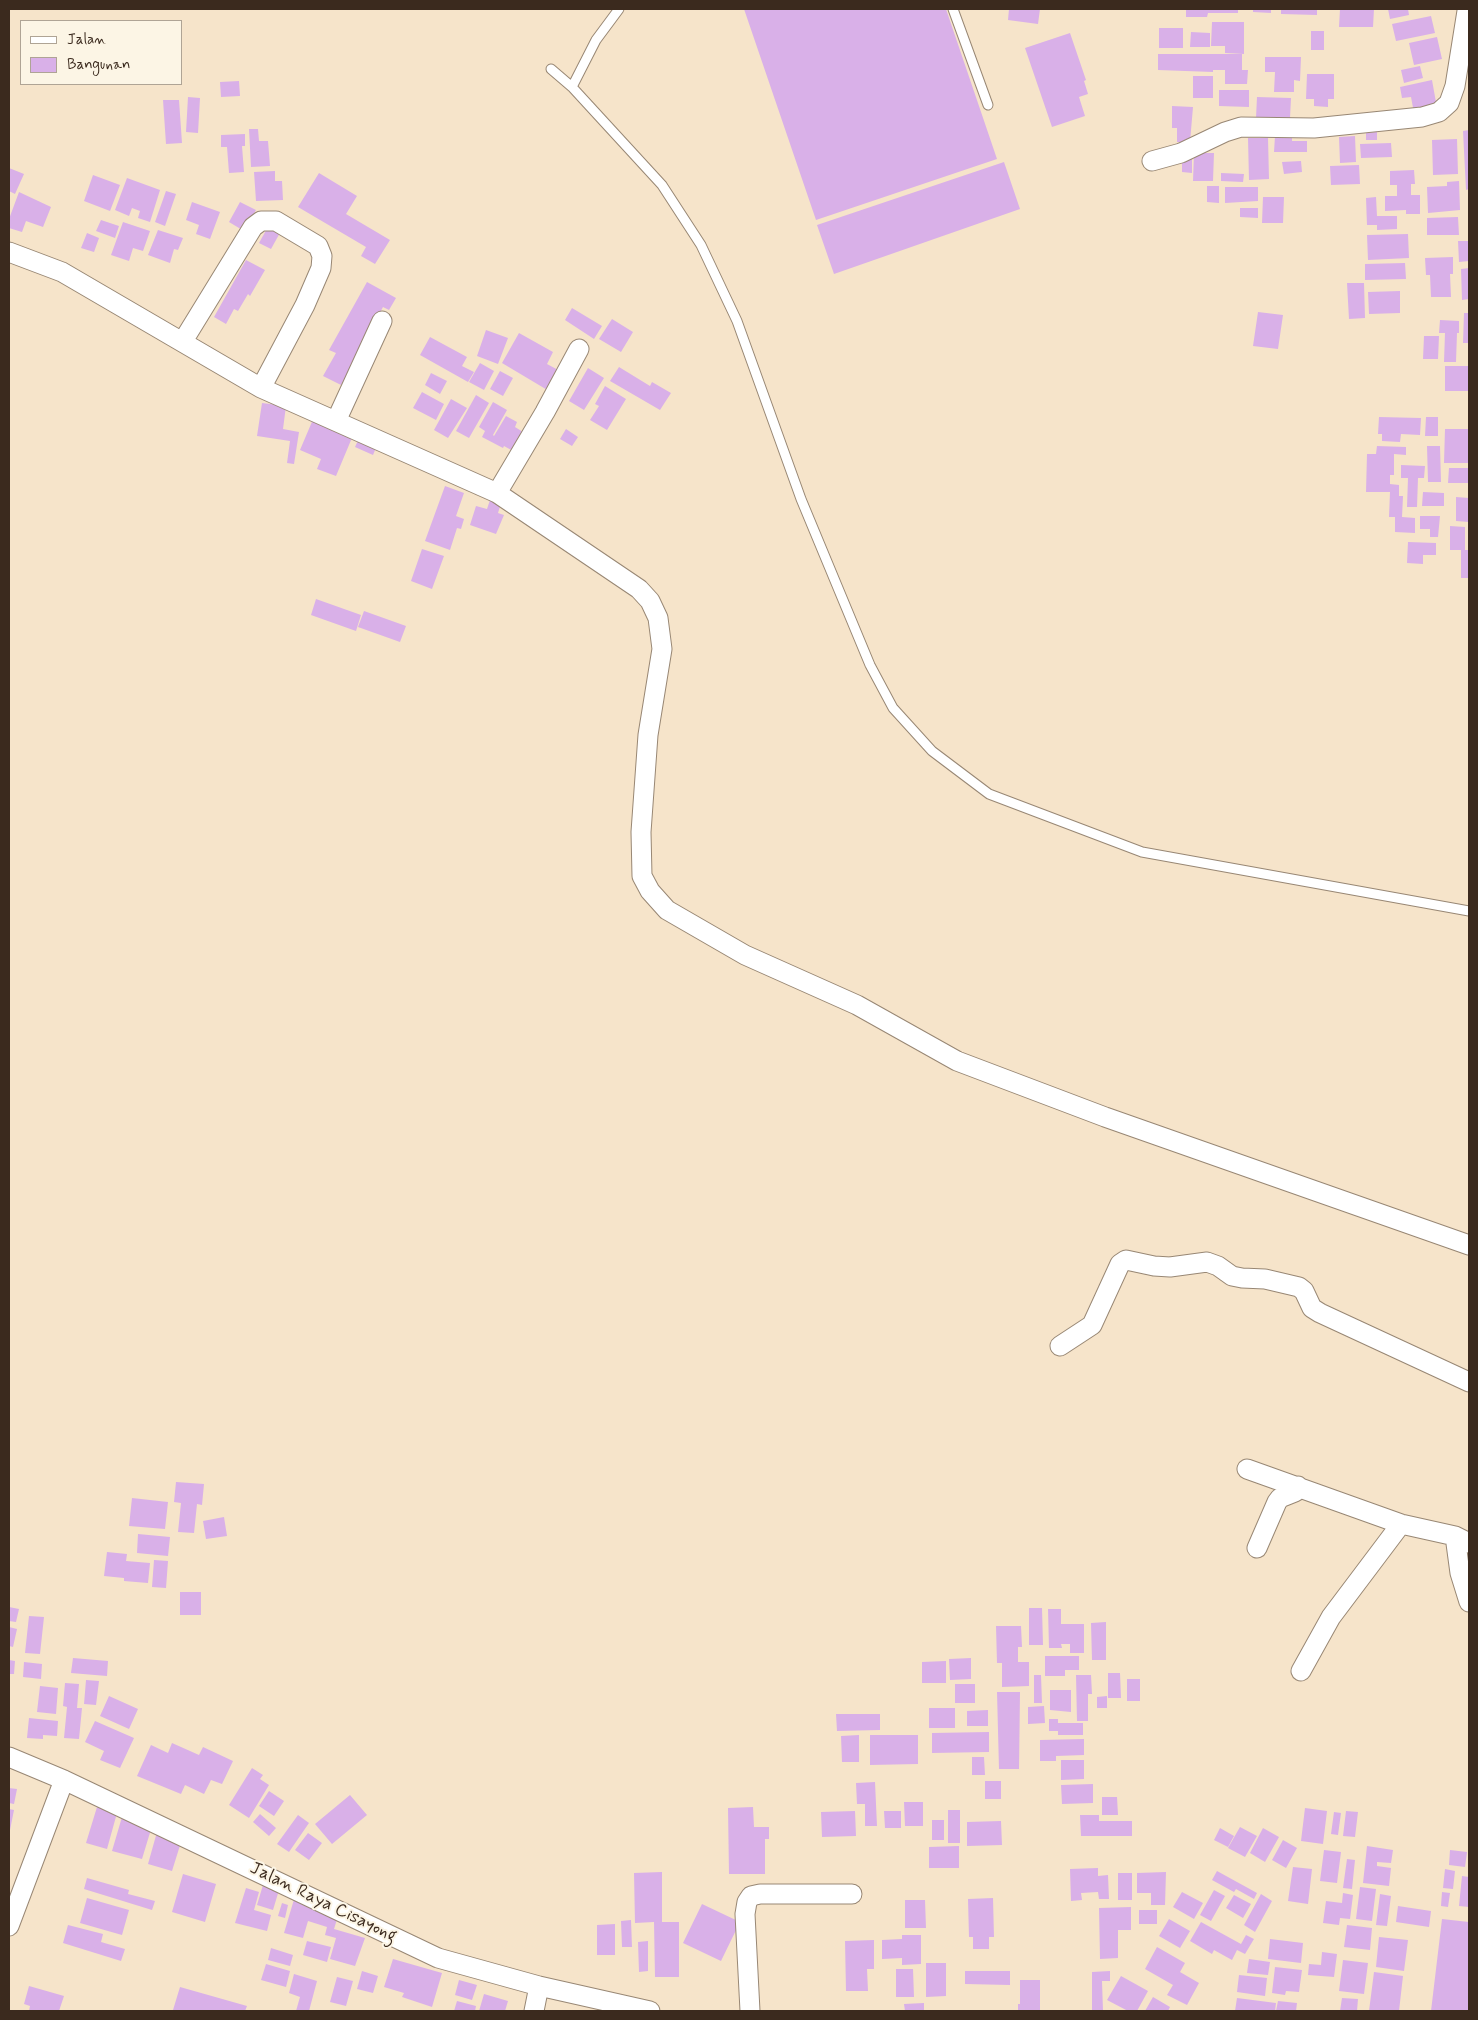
<!DOCTYPE html>
<html>
<head>
<meta charset="utf-8">
<style>
	body { margin:0 }
	#map { position:relative; width:1478px; height:2020px; overflow:hidden; background:#f6e4ca; font-family:Mynerve,sans-serif }
	canvas { display:block }
	.frame { position:absolute; inset:0; border:10px solid #3b2a1e; pointer-events:none }
	.legend { position:absolute; left:20px; top:20px; width:162px; height:65px; box-sizing:border-box; background:#fcf5e5; border:1px solid #afa495; margin:0; padding:6px 9px; list-style:none; font-size:15px; color:#3b2a1e }
	.legend li { display:flex; align-items:center; gap:10px; height:25px }
	.legend b { width:25px; border:1px solid #afa495 }
</style>
</head>
<body>
<div id="map">
<canvas width="1478" height="2020"></canvas>
<div class="frame"></div>
<ul class="legend">
<li><b style="height:6px;background:#fff"></b>Jalan</li>
<li><b style="height:14px;background:#d9b0e8"></b>Bangunan</li>
</ul>
</div>
<script>
const ctx = document.querySelector('canvas').getContext('2d');
ctx.lineJoin = 'round';
function fill(path, color) {
  ctx.fillStyle = color;
  ctx.fill(path, 'evenodd');
}
function shape(rows) {
  const path = new Path2D();
  for (const r of rows) {
    path.moveTo(r[0], r[1]);
    for (let i = 2; i < r.length; i += 2) path.lineTo(r[i], r[i + 1]);
  }
  return path;
}
function trace(path, color, width, dash) {
  ctx.strokeStyle = color;
  ctx.lineWidth = width;
  ctx.lineCap = dash ? 'butt' : 'round';
  ctx.setLineDash(dash || []);
  ctx.stroke(path);
}
function write(font, color, halo, rows, align = 'center') {
  ctx.font = font + ' Mynerve,sans-serif';
  ctx.lineWidth = 4;
  ctx.setLineDash([]);
  ctx.textBaseline = 'middle';
  ctx.strokeStyle = halo;
  ctx.fillStyle = color;
  for (const [text, x, y, turn = 0] of rows) {
    ctx.save();
    ctx.translate(x, y);
    ctx.rotate((+turn || 0) * Math.PI / 180);
    ctx.textAlign = isNaN(turn) ? turn : align;
    if (halo) ctx.strokeText(text, 0, 0);
    ctx.fillText(text, 0, 0);
    ctx.restore();
  }
}
fill(shape([
	[744,9,946,9,997,159,816,220],
	[1009,9,1040,9,1038,24,1008,20],
	[1186,9,1238,9,1238,13,1208,13,1207,17,1186,17],
	[1253,9,1271,9,1271,13,1253,12],
	[1281,9,1317,9,1317,15,1281,14],
	[1340,9,1374,9,1373,27,1339,27],
	[1388,9,1408,9,1409,15,1390,19],
	[1431,16,1435,33,1396,41,1392,24],
	[1212,22,1244,22,1244,54,1225,53,1225,46,1211,46],
	[1159,28,1183,28,1183,48,1159,48],
	[1311,31,1324,31,1324,50,1311,50],
	[1191,32,1210,33,1210,47,1190,47],
	[1070,33,1086,80,1084,81,1088,94,1079,97,1085,116,1052,127,1025,48],
	[1437,37,1442,59,1414,65,1409,43],
	[1158,54,1242,54,1242,70,1248,70,1247,84,1225,84,1225,70,1213,70,1213,72,1158,70],
	[1265,57,1301,57,1300,81,1294,80,1294,92,1274,92,1275,72,1265,72],
	[1420,66,1423,78,1404,83,1401,70],
	[1307,74,1334,74,1334,99,1328,99,1328,107,1314,106,1314,99,1306,99],
	[1193,76,1213,76,1213,98,1193,98],
	[1432,80,1437,108,1414,113,1411,97,1402,98,1400,87],
	[239,81,240,96,221,97,220,82],
	[1219,90,1249,90,1249,107,1219,106],
	[188,97,200,98,198,133,186,132],
	[1257,97,1291,98,1290,118,1256,118],
	[163,100,179,100,182,143,166,144],
	[1172,106,1193,107,1190,142,1177,142,1177,128,1172,128],
	[249,129,258,129,259,141,268,141,270,166,251,167],
	[1469,130,1469,189,1466,190,1463,131],
	[1377,132,1377,140,1366,140,1366,133],
	[245,134,245,146,242,146,244,172,229,173,227,147,221,147,221,135],
	[1275,136,1292,136,1292,141,1307,141,1307,152,1274,152],
	[1355,136,1356,162,1340,163,1339,137],
	[1248,138,1268,138,1269,179,1249,180],
	[1457,139,1458,174,1433,175,1432,140],
	[1391,143,1392,157,1361,158,1360,144],
	[1194,153,1214,153,1213,181,1193,181],
	[1182,157,1192,157,1192,173,1182,172],
	[1301,161,1302,172,1284,174,1282,162],
	[1004,162,1020,209,834,274,817,225],
	[1359,165,1360,184,1331,185,1330,166],
	[9,168,24,174,15,194,9,191],
	[1414,170,1415,184,1411,184,1411,195,1420,195,1420,214,1406,214,1406,210,1385,211,1385,196,1397,196,1397,185,1390,185,1390,171],
	[275,171,275,181,282,181,283,200,256,201,254,172],
	[319,173,357,196,346,214,390,240,375,264,361,256,366,247,298,207],
	[1221,173,1244,174,1243,182,1221,181],
	[93,175,120,185,110,211,84,201],
	[127,178,160,190,150,222,138,218,140,211,132,208,129,216,115,210],
	[1459,181,1460,210,1428,213,1427,187,1447,186,1447,182],
	[1207,186,1219,186,1219,203,1207,202],
	[1225,187,1258,187,1258,201,1225,203],
	[166,191,176,194,165,226,155,222],
	[19,192,51,207,43,227,26,221,22,232,9,228,9,219],
	[1263,197,1284,197,1283,223,1262,223],
	[1376,197,1377,216,1397,216,1397,229,1377,230,1377,225,1367,225,1366,198],
	[192,202,220,212,210,239,196,234,199,225,186,220],
	[240,202,256,210,244,231,229,222],
	[1240,208,1258,208,1258,218,1240,217],
	[1458,217,1459,235,1427,235,1427,218],
	[101,220,119,226,115,238,96,231],
	[123,222,150,231,143,251,133,248,129,261,111,255],
	[269,225,281,231,271,249,259,243],
	[158,230,183,238,178,250,174,249,170,263,148,255],
	[87,233,99,238,94,252,81,248],
	[1408,234,1409,258,1368,260,1367,235],
	[1458,241,1469,241,1469,261,1459,262],
	[1453,257,1453,274,1450,274,1451,297,1431,297,1430,275,1426,275,1425,258],
	[246,260,265,270,250,296,248,294,238,311,234,309,226,324,214,317],
	[1405,263,1406,279,1365,280,1365,264],
	[1469,268,1469,299,1462,300,1461,269],
	[367,282,396,298,389,310,383,307,341,385,323,376,336,353,329,350],
	[1347,283,1364,283,1365,318,1349,319],
	[1400,291,1400,313,1369,314,1368,292],
	[572,308,602,326,594,339,565,320],
	[1258,312,1283,315,1278,349,1253,346],
	[1464,313,1469,313,1469,343,1463,343],
	[612,319,633,332,621,352,599,339],
	[1440,320,1459,321,1459,333,1457,333,1456,362,1444,362,1445,333,1439,333],
	[486,330,508,338,498,364,477,356],
	[519,333,553,352,547,364,560,371,549,391,502,363],
	[1424,336,1439,336,1438,359,1423,359],
	[430,337,467,357,462,366,474,372,468,382,420,355],
	[480,363,494,371,484,390,469,382],
	[1445,366,1469,366,1469,391,1445,391],
	[619,367,650,386,652,382,671,393,660,410,610,381],
	[588,368,604,378,584,410,569,401],
	[500,371,513,378,503,396,490,389],
	[431,373,447,381,440,394,425,385],
	[605,386,626,399,607,430,590,420,599,406,595,404],
	[422,392,444,404,436,420,413,408],
	[476,395,489,403,469,438,456,431],
	[451,399,467,408,448,438,434,430],
	[493,402,507,410,493,435,494,436,506,416,517,422,515,427,523,432,513,451,504,446,503,448,482,437,485,431,479,427],
	[262,403,286,406,283,429,299,432,294,464,287,463,290,441,257,436],
	[314,417,354,433,336,476,317,469,321,459,300,450],
	[1379,417,1421,418,1420,435,1401,434,1400,442,1382,441,1382,434,1378,434],
	[1426,417,1438,417,1438,436,1425,436],
	[566,429,578,437,572,446,560,439],
	[1445,429,1469,429,1469,463,1444,463],
	[360,436,378,443,373,455,355,447],
	[1377,446,1406,447,1406,455,1394,454,1394,475,1390,475,1390,484,1399,485,1399,496,1403,496,1402,517,1415,518,1415,533,1395,532,1395,517,1389,517,1390,492,1366,492,1367,454,1376,454],
	[1427,446,1440,446,1441,482,1428,482],
	[1401,465,1425,466,1424,478,1418,478,1417,507,1407,507,1408,478,1401,478],
	[1449,468,1469,468,1469,483,1448,483],
	[445,486,464,493,456,516,464,519,461,529,457,528,450,550,425,541],
	[1423,492,1444,493,1444,506,1422,506],
	[1456,497,1469,498,1469,522,1456,521],
	[490,500,501,503,498,513,504,515,496,534,470,525,476,506,487,509],
	[1420,516,1440,516,1438,537,1430,537,1430,529,1420,529],
	[1450,526,1465,527,1465,550,1469,550,1469,578,1461,578,1461,550,1450,550],
	[1408,542,1436,543,1436,555,1423,555,1423,564,1407,563],
	[422,549,444,556,432,589,411,581],
	[316,599,361,615,356,631,311,615],
	[364,611,406,626,400,642,358,627],
	[176,1482,204,1484,202,1505,197,1504,194,1533,178,1532,181,1503,174,1502],
	[132,1498,168,1502,165,1529,129,1526],
	[224,1517,227,1536,206,1539,203,1521],
	[138,1534,170,1537,168,1556,137,1553],
	[107,1552,127,1554,126,1561,150,1563,148,1583,124,1581,124,1578,104,1576],
	[154,1560,168,1561,166,1588,152,1587],
	[180,1592,201,1592,201,1615,180,1615],
	[9,1607,19,1609,16,1622,9,1621],
	[1029,1608,1042,1608,1043,1645,1029,1645],
	[1048,1609,1061,1609,1061,1624,1084,1624,1084,1653,1070,1653,1070,1644,1061,1644,1062,1648,1049,1648],
	[29,1616,44,1617,40,1654,25,1653],
	[1106,1622,1106,1660,1092,1660,1091,1623],
	[996,1626,1021,1626,1022,1647,1018,1647,1018,1662,1029,1662,1029,1686,1002,1687,1002,1663,997,1663],
	[9,1627,17,1629,13,1647,9,1646],
	[1045,1656,1079,1656,1079,1670,1065,1670,1065,1676,1045,1676],
	[73,1658,108,1661,107,1676,71,1673],
	[971,1658,971,1679,950,1680,949,1659],
	[9,1660,15,1661,14,1674,9,1674],
	[946,1661,946,1683,922,1683,922,1662],
	[24,1662,42,1664,41,1679,23,1677],
	[1108,1673,1120,1673,1121,1698,1108,1698],
	[1034,1675,1041,1675,1042,1703,1034,1703],
	[1076,1675,1091,1675,1092,1694,1088,1694,1088,1721,1077,1721],
	[1127,1679,1140,1679,1140,1701,1127,1701],
	[86,1680,99,1681,96,1705,84,1704],
	[65,1683,79,1684,77,1708,82,1708,79,1739,64,1738,67,1707,63,1706],
	[955,1684,975,1684,975,1703,955,1703],
	[40,1686,58,1688,56,1714,37,1712],
	[1050,1690,1071,1690,1071,1712,1050,1710],
	[997,1692,1020,1692,1019,1769,999,1769],
	[109,1696,138,1709,129,1729,100,1716],
	[1107,1696,1107,1708,1097,1708,1097,1697],
	[1044,1706,1045,1723,1028,1724,1028,1707],
	[929,1708,955,1708,955,1728,929,1728],
	[988,1710,988,1726,967,1726,967,1711],
	[836,1714,880,1714,880,1730,837,1731],
	[29,1718,58,1721,57,1736,43,1735,43,1739,27,1738],
	[1049,1719,1058,1719,1058,1723,1083,1723,1083,1735,1058,1735,1058,1731,1049,1731],
	[95,1721,134,1738,120,1768,100,1760,104,1751,85,1742],
	[989,1732,989,1752,932,1753,932,1733],
	[859,1735,859,1762,842,1762,841,1736],
	[870,1735,918,1735,918,1764,870,1765],
	[1084,1739,1084,1755,1056,1756,1056,1761,1040,1761,1040,1740],
	[172,1743,199,1755,203,1747,233,1761,222,1784,211,1780,204,1794,185,1785,181,1794,137,1776,151,1745,168,1753],
	[972,1757,984,1757,985,1775,972,1775],
	[1061,1760,1084,1760,1084,1779,1061,1780],
	[252,1768,263,1775,260,1779,269,1785,249,1818,229,1805],
	[985,1781,1001,1781,1001,1799,985,1799],
	[875,1782,877,1826,865,1826,865,1804,857,1804,856,1783],
	[1093,1784,1093,1803,1062,1804,1061,1785],
	[9,1788,17,1789,14,1804,9,1803],
	[269,1791,284,1801,274,1816,259,1806],
	[350,1795,367,1815,332,1844,315,1824],
	[1102,1797,1117,1797,1118,1815,1102,1815],
	[904,1802,923,1802,923,1826,905,1826],
	[97,1807,117,1813,107,1849,86,1843],
	[753,1807,754,1827,769,1827,769,1839,765,1839,765,1874,729,1874,728,1808],
	[1305,1808,1327,1811,1323,1844,1301,1841],
	[9,1809,14,1810,10,1830,9,1830],
	[948,1810,960,1810,960,1843,948,1843],
	[855,1811,856,1836,822,1837,821,1812],
	[884,1811,901,1811,901,1828,885,1828],
	[1346,1811,1358,1812,1355,1837,1343,1836],
	[1334,1812,1341,1813,1338,1835,1331,1834],
	[260,1814,276,1828,269,1836,253,1822],
	[298,1815,309,1823,289,1852,277,1844],
	[1080,1815,1099,1815,1099,1821,1132,1821,1132,1836,1081,1836],
	[122,1817,152,1826,142,1859,112,1851],
	[932,1820,944,1820,944,1840,932,1840],
	[1001,1821,1002,1845,967,1846,967,1822],
	[1240,1827,1257,1836,1245,1857,1228,1848],
	[1220,1828,1234,1836,1228,1847,1214,1840],
	[1263,1828,1279,1837,1265,1862,1250,1853],
	[157,1832,182,1839,172,1871,148,1864],
	[308,1833,322,1843,309,1860,295,1850],
	[1283,1840,1297,1848,1286,1868,1272,1860],
	[959,1846,959,1868,929,1868,929,1847],
	[1367,1846,1393,1850,1391,1863,1377,1862,1377,1866,1391,1868,1389,1886,1363,1883],
	[1324,1850,1341,1852,1337,1883,1320,1881],
	[1450,1850,1467,1852,1465,1867,1449,1865],
	[1347,1859,1355,1860,1352,1889,1343,1888],
	[1293,1867,1312,1869,1308,1904,1288,1901],
	[1098,1868,1098,1876,1108,1875,1109,1899,1099,1899,1098,1892,1081,1893,1082,1900,1071,1901,1070,1869],
	[1445,1869,1455,1871,1453,1889,1443,1888],
	[1217,1871,1257,1893,1254,1899,1236,1889,1234,1892,1212,1880],
	[662,1872,662,1922,679,1922,679,1977,655,1977,654,1922,635,1923,634,1873],
	[1166,1872,1165,1905,1151,1905,1151,1893,1137,1893,1137,1873],
	[1118,1873,1132,1873,1132,1900,1118,1900],
	[183,1874,216,1884,205,1922,172,1912],
	[1462,1876,1469,1877,1469,1907,1459,1906],
	[87,1878,129,1890,128,1894,155,1901,152,1910,84,1889],
	[263,1885,279,1890,273,1910,257,1905],
	[1360,1887,1376,1889,1372,1921,1356,1919],
	[246,1888,259,1892,254,1910,271,1915,267,1931,235,1923],
	[1214,1890,1225,1896,1211,1921,1200,1915],
	[1182,1892,1203,1903,1194,1919,1173,1907],
	[1442,1892,1450,1893,1448,1907,1441,1906],
	[1343,1893,1353,1895,1350,1919,1340,1918,1339,1925,1323,1923,1326,1901,1342,1903],
	[1261,1894,1272,1901,1255,1932,1244,1925],
	[1380,1894,1391,1896,1387,1926,1376,1925],
	[1234,1895,1251,1904,1243,1918,1226,1908],
	[295,1896,314,1901,312,1909,338,1916,334,1929,365,1938,355,1966,330,1959,336,1938,325,1935,327,1927,308,1921,303,1938,284,1933],
	[87,1898,129,1910,122,1935,80,1923],
	[993,1898,994,1937,989,1937,989,1949,973,1949,973,1937,969,1937,968,1899],
	[905,1900,925,1900,926,1928,905,1928],
	[282,1903,288,1905,285,1918,278,1916],
	[702,1904,740,1922,721,1961,683,1943],
	[1398,1906,1431,1911,1429,1927,1396,1922],
	[1131,1907,1131,1930,1118,1930,1118,1958,1100,1959,1099,1908],
	[1139,1910,1157,1910,1157,1924,1139,1924],
	[1169,1919,1190,1931,1180,1948,1159,1936],
	[1442,1919,1469,1922,1469,2011,1431,2011],
	[631,1920,632,1947,622,1947,621,1921],
	[1201,1922,1241,1944,1246,1935,1254,1939,1245,1954,1237,1950,1232,1960,1214,1950,1212,1954,1190,1941],
	[615,1924,615,1955,597,1955,597,1925],
	[68,1925,103,1934,101,1942,125,1949,121,1961,63,1943],
	[1347,1925,1372,1928,1370,1950,1344,1947],
	[902,1935,921,1935,921,1964,902,1965,902,1958,882,1959,882,1940,902,1939],
	[1379,1937,1408,1940,1404,1971,1376,1967],
	[1270,1939,1303,1943,1301,1963,1268,1959],
	[874,1940,874,1969,867,1969,868,1991,846,1991,845,1941],
	[307,1941,331,1947,327,1962,303,1955],
	[648,1941,648,1971,639,1972,638,1942],
	[1157,1947,1185,1963,1180,1972,1199,1983,1187,2005,1167,1995,1173,1985,1145,1969],
	[271,1948,293,1955,290,1966,268,1960],
	[1322,1952,1337,1954,1334,1977,1308,1975,1309,1964,1321,1965],
	[393,1959,442,1973,432,2007,402,1997,404,1993,384,1987],
	[1249,1959,1270,1962,1268,1975,1247,1973],
	[1343,1960,1368,1963,1364,1994,1339,1991],
	[926,1963,946,1963,946,1996,926,1997],
	[266,1964,290,1971,286,1987,261,1980],
	[1275,1967,1302,1970,1299,1992,1286,1991,1285,1995,1272,1993],
	[896,1969,913,1969,914,1997,896,1997],
	[362,1971,378,1976,373,1993,357,1989],
	[965,1971,1010,1971,1010,1985,965,1984],
	[1110,1971,1110,1981,1102,1981,1103,2011,1092,2011,1092,1972],
	[1374,1972,1403,1976,1399,2011,1369,2011],
	[294,1974,317,1981,309,2011,296,2011,300,1997,289,1993],
	[1239,1975,1267,1978,1265,1996,1237,1992],
	[1121,1976,1148,1991,1137,2011,1128,2011,1107,2000],
	[337,1977,353,1981,346,2006,330,2002],
	[459,1980,477,1985,472,2000,455,1995],
	[1020,1980,1040,1980,1040,2011,1018,2011,1018,2004,1020,2004],
	[29,1986,64,1996,59,2011,29,2011,30,2006,24,2004],
	[180,1987,247,2006,245,2011,173,2010],
	[484,1994,508,2001,505,2011,479,2011],
	[1153,1997,1170,2007,1168,2011,1145,2011],
	[1237,1998,1276,2003,1275,2011,1235,2011],
	[1342,1998,1358,1999,1357,2011,1340,2011],
	[457,2001,476,2006,475,2011,454,2011],
	[1278,2001,1297,2003,1296,2011,1276,2011],
	[924,2003,924,2011,905,2011,904,2004]
]), '#d9b0e8');
const service = shape([
	[953,9,988,105],
	[551,69,572,87,662,185,701,245,737,321,801,499,870,665,893,708,932,751,989,794,1142,852,1469,911],
	[572,87,596,40,619,9]
]);
const minor = shape([
	[1152,161,1181,153,1225,132,1241,127,1314,128,1422,117,1439,112,1449,103,1455,86,1467,11,1469,9],
	[9,252,62,272,261,388,497,493,639,589,650,601,658,618,662,649,648,735,641,832,642,876,650,891,667,910,745,955,857,1005,957,1061,1105,1117,1469,1245],
	[183,341,253,227,261,221,276,221,318,246,322,256,321,268,305,305,261,388],
	[336,421,382,321],
	[497,493,545,412,579,349],
	[1060,1346,1092,1325,1120,1264,1126,1260,1154,1266,1170,1267,1207,1262,1218,1266,1232,1276,1242,1278,1265,1279,1299,1287,1304,1291,1312,1308,1320,1313,1469,1382],
	[1247,1469,1401,1524,1455,1536,1469,1543],
	[1455,1536,1460,1573,1469,1602],
	[1257,1548,1277,1502,1280,1498,1295,1492,1298,1486],
	[1301,1671,1331,1617,1401,1524],
	[9,1757,64,1780,438,1958,539,1986,650,2011],
	[9,1926,64,1780],
	[534,2011,539,1986],
	[750,2011,745,1914,747,1902,751,1896,760,1894,852,1894]
]);
trace(service, '#988774', 11);
trace(minor, '#988774', 21);
trace(service, '#fff', 9);
trace(minor, '#fff', 19);
write('18px', '#3b2a1e', '#fcf5e5', [
	["Jalan Raya Cisayong",323,1903,26]
]);
</script>
</body>
</html>
